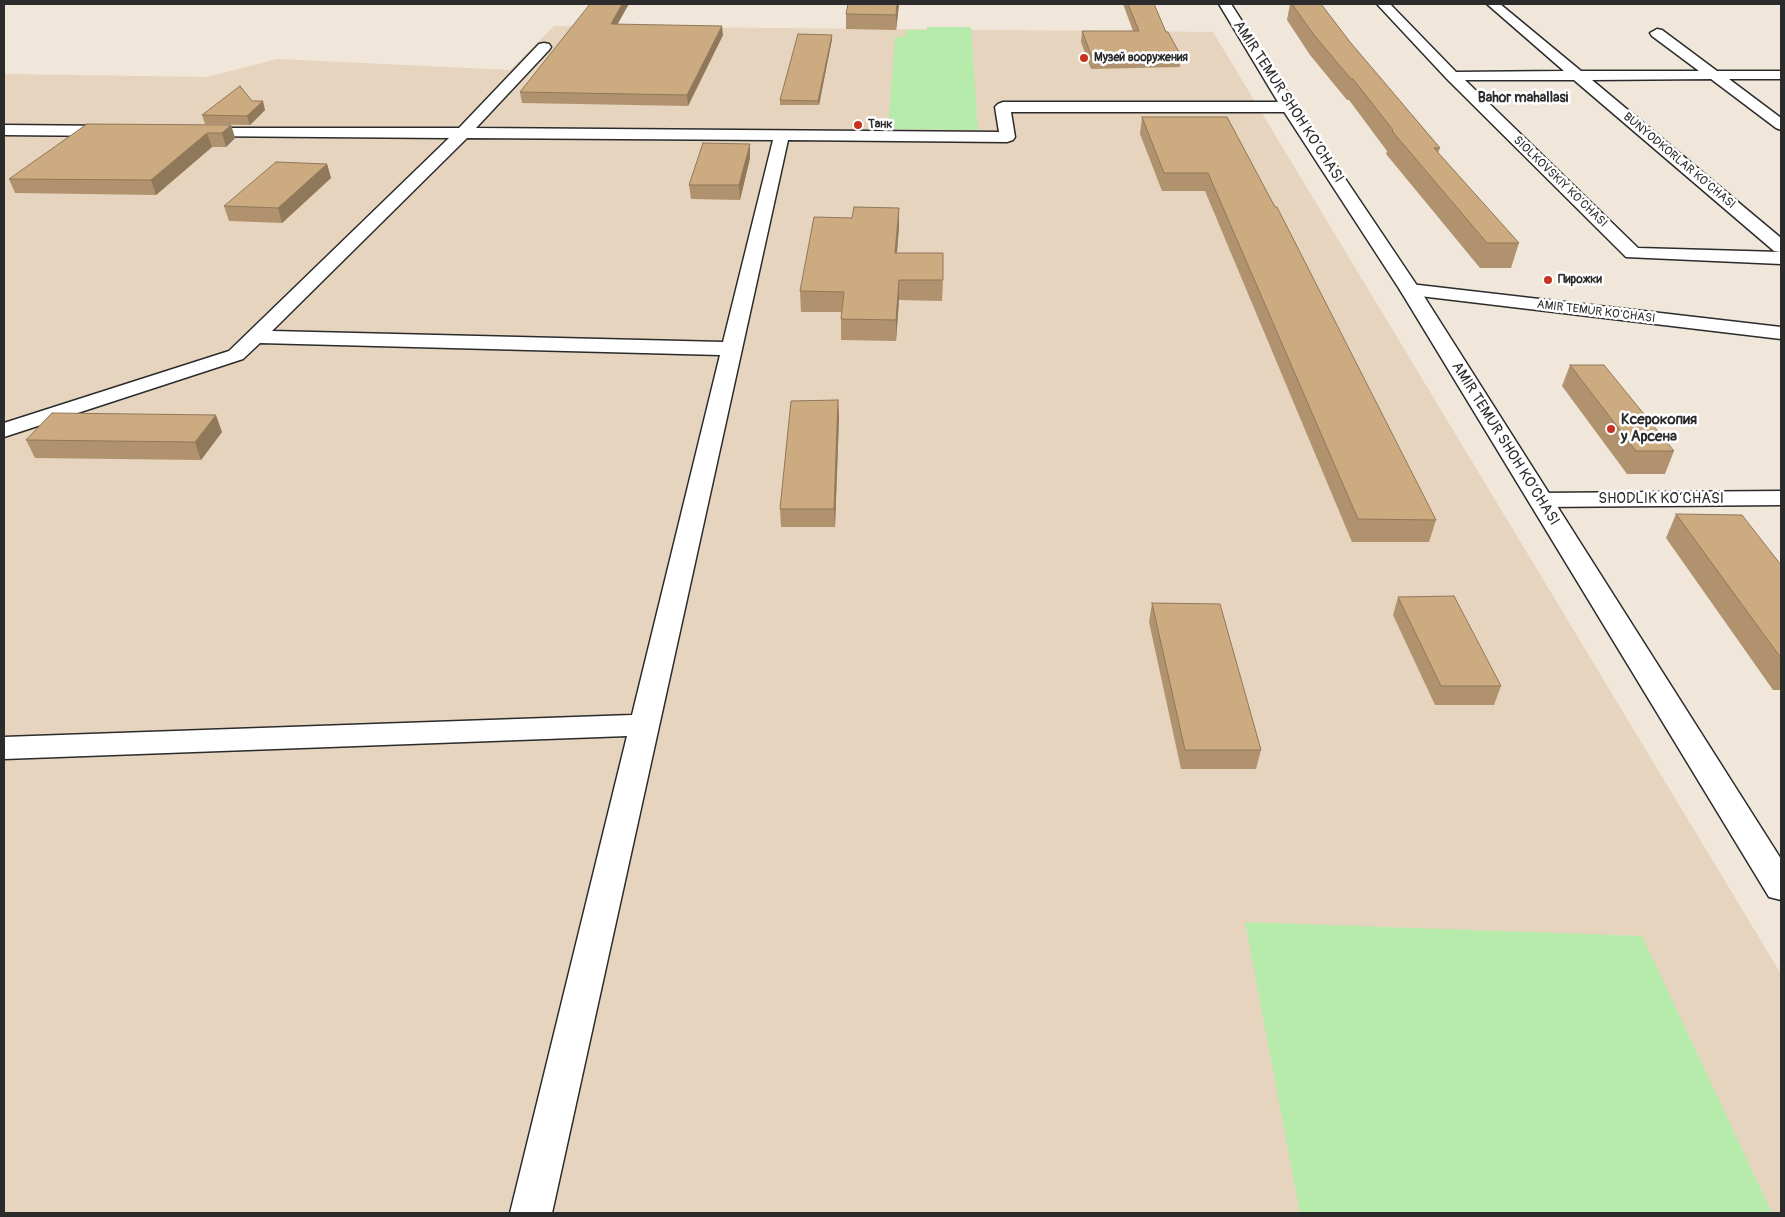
<!DOCTYPE html>
<html>
<head>
<meta charset="utf-8">
<style>
	body { margin:0 }
	#map { position:relative; width:1785px; height:1217px; overflow:hidden; background:#f0e6d9; font-family:Pangolin,sans-serif }
	canvas { display:block }
	.frame { position:absolute; inset:0; border:5px solid #2b2b2b; pointer-events:none }
</style>
</head>
<body>
<div id="map">
<canvas width="1785" height="1217"></canvas>
<div class="frame"></div>
</div>
<script>
const ctx = document.querySelector('canvas').getContext('2d');
ctx.lineJoin = 'round';
function fill(path, color) {
  ctx.fillStyle = color;
  ctx.fill(path, 'evenodd');
}
function shape(rows) {
  const path = new Path2D();
  for (const r of rows) {
    path.moveTo(r[0], r[1]);
    for (let i = 2; i < r.length; i += 2) path.lineTo(r[i], r[i + 1]);
  }
  return path;
}
function trace(path, color, width, dash) {
  ctx.strokeStyle = color;
  ctx.lineWidth = width;
  ctx.lineCap = dash ? 'butt' : 'round';
  ctx.setLineDash(dash || []);
  ctx.stroke(path);
}
function write(font, color, halo, rows, align = 'center') {
  ctx.font = font + ' Pangolin,sans-serif';
  ctx.lineWidth = 5;
  ctx.setLineDash([]);
  ctx.textBaseline = 'middle';
  ctx.strokeStyle = halo;
  ctx.fillStyle = color;
  for (const [text, x, y, turn = 0] of rows) {
    ctx.save();
    ctx.translate(x, y);
    ctx.rotate((+turn || 0) * Math.PI / 180);
    ctx.textAlign = isNaN(turn) ? turn : align;
    if (halo) ctx.strokeText(text, 0, 0);
    ctx.fillText(text, 0, 0);
    ctx.restore();
  }
}
fill(shape([
	[554,26,1213,32,1781,974,1781,1213,4,1213,4,74,207,77,277,59,510,70]
]), '#e6d4be');
fill(shape([
	[927,27,971,27,978,130,888,129,895,37,905,37,906,30,927,30],
	[1245,922,1642,936,1772,1213,1300,1213]
]), '#b7ebac');
const minor = shape([
	[1377,4,1390,4,1456,72,1564,71,1487,4,1500,4,1581,71,1699,71,1652,36,1650,33,1657,29,1662,30,1717,71,1781,71,1781,79,1729,79,1781,118,1781,130,1776,128,1711,79,1592,80,1781,238,1781,264,1626,257,1447,79,1377,4],
	[1465,80,1574,80,1774,251,1780,252,1638,248,1465,80],
	[544,43,549,44,551,47,549,50,476,128,999,132,995,107,998,104,1003,102,1289,102,1294,104,1297,107,1294,110,1289,112,1011,112,1015,137,1013,140,1007,142,788,140,552,1213,510,1213,627,736,4,759,4,737,632,715,720,355,260,343,243,359,4,437,4,423,229,351,449,138,195,136,189,134,187,131,189,128,459,128,539,44,544,43],
	[467,138,773,140,723,342,272,331,467,138],
	[4,125,115,126,121,128,123,131,121,134,115,136,4,135,4,125],
	[1410,284,1781,327,1781,339,1403,294,1400,290,1403,286,1410,284],
	[1781,491,1781,505,1540,507,1531,505,1528,500,1531,495,1540,493,1781,491]
]);
const secondary = shape([
	[1219,4,1231,4,1297,107,1420,290,1781,859,1781,900,1769,897,1400,290,1281,107,1219,4]
]);
trace(minor, '#2b2b2b', 3);
trace(secondary, '#2b2b2b', 3);
fill(minor, '#fff');
fill(secondary, '#fff');
fill(shape([
	[899,4,896,30,846,29,846,14],
	[1123,4,1154,4,1166,32,1181,56,1180,67,1091,69,1081,42,1082,31,1133,31],
	[1290,4,1321,4,1350,42,1440,148,1438,153,1519,243,1511,268,1480,268,1386,154,1387,151,1349,100,1347,100,1310,55,1287,20],
	[617,24,723,35,688,106,522,103,520,92],
	[832,39,819,105,780,105,780,100],
	[252,101,265,110,250,125,205,124,202,115],
	[1142,117,1227,117,1436,520,1429,542,1352,542,1205,191,1162,191,1140,134],
	[231,125,235,138,226,147,212,147,156,195,15,193,9,179],
	[750,158,740,200,691,199,689,185],
	[327,164,331,178,282,223,229,221,224,206],
	[899,208,899,227,897,253,943,280,942,301,899,300,896,341,841,340,841,312,801,312,800,291,852,218],
	[1570,365,1674,451,1665,474,1627,474,1562,386],
	[838,400,839,418,835,527,781,527,780,509],
	[222,432,201,460,35,458,26,440],
	[1676,514,1781,565,1781,690,1773,690,1666,538],
	[1398,597,1501,686,1494,705,1435,705,1393,615],
	[1152,603,1261,750,1256,769,1181,769,1149,622]
]), '#b0936e');
fill(shape([
	[622,4,629,4,612,34,611,24],
	[897,4,899,4,896,30,896,15],
	[722,26,723,35,688,106,687,95],
	[832,35,832,39,819,105,818,101],
	[263,101,265,110,250,125,247,116],
	[231,125,235,138,226,147,222,133],
	[207,133,212,147,156,195,151,180],
	[750,144,750,158,740,200,739,185],
	[327,164,331,178,282,223,278,208],
	[899,208,899,227,895,273,895,253],
	[899,280,899,300,896,341,896,320],
	[838,400,839,418,835,527,834,509],
	[216,415,222,432,201,460,195,442]
]), '#90785a');
const building = shape([
	[590,4,622,4,611,24,722,26,687,95,520,92,590,4],
	[848,4,897,4,896,15,846,14,848,4],
	[1128,4,1154,4,1166,32,1168,32,1181,56,1092,57,1082,31,1139,31,1128,4],
	[1292,4,1321,4,1350,42,1440,148,1434,148,1519,243,1487,243,1392,131,1393,130,1353,79,1351,79,1314,35,1292,4],
	[798,34,832,35,818,101,780,100,798,34],
	[240,86,252,101,263,101,247,116,202,115,240,86],
	[1142,117,1227,117,1275,207,1277,207,1436,520,1358,519,1208,173,1164,173,1142,117],
	[87,124,231,125,222,133,207,133,151,180,9,179,87,124],
	[703,143,750,144,739,185,689,185,703,143],
	[276,162,327,164,278,208,224,206,276,162],
	[854,207,899,208,895,253,943,253,943,280,899,280,896,320,841,319,844,292,800,291,814,217,852,218,854,207],
	[1570,365,1604,365,1674,451,1636,451,1570,365],
	[838,400,834,509,780,509,791,401,838,400],
	[52,413,216,415,195,442,26,440,52,413],
	[1676,514,1742,515,1781,565,1781,658,1676,514],
	[1454,596,1501,686,1441,686,1398,597,1454,596],
	[1152,603,1220,604,1261,750,1185,750,1152,603]
]);
fill(building, '#cdab80');
trace(building, '#90785a', 1);
for (const [x, y, r, color] of [
	[1084,58,5,"#c8321e"],
	[858,125,5,"#c8321e"],
	[1548,280,5,"#c8321e"],
	[1611,429,5,"#c8321e"]
]) {
  const dot = new Path2D();
  dot.arc(x, y, r, 0, 2 * Math.PI);
  ctx.fillStyle = color;
  ctx.fill(dot);
  trace(dot, '#fff', 2);
}
write('bold 12px', '#2b2b2b', '#fff', [
	["Музей вооружения",1094,58],
	["Танк",868,125],
	["Пирожки",1558,280]
], 'left');
write('12px', '#2b2b2b', '#fff', [
	["BUNYODKORLAR KO‘CHASI",1679,161,40],
	["SIOLKOVSKIY KO‘CHASI",1560,182,44],
	["AMIR TEMUR KO‘CHASI",1596,312,7]
]);
write('bold 14px', '#2b2b2b', '#fff', [
	["Bahor mahallasi",1523,98]
]);
write('15px', '#2b2b2b', '#fff', [
	["AMIR TEMUR SHOH KO‘CHASI",1288,102,57],
	["AMIR TEMUR SHOH KO‘CHASI",1505,444,58],
	["SHODLIK KO‘CHASI",1661,499]
]);
write('bold 15px', '#2b2b2b', '#fff', [
	["Ксерокопия",1621,420],
	["у Арсена",1621,437]
], 'left');
</script>
</body>
</html>
